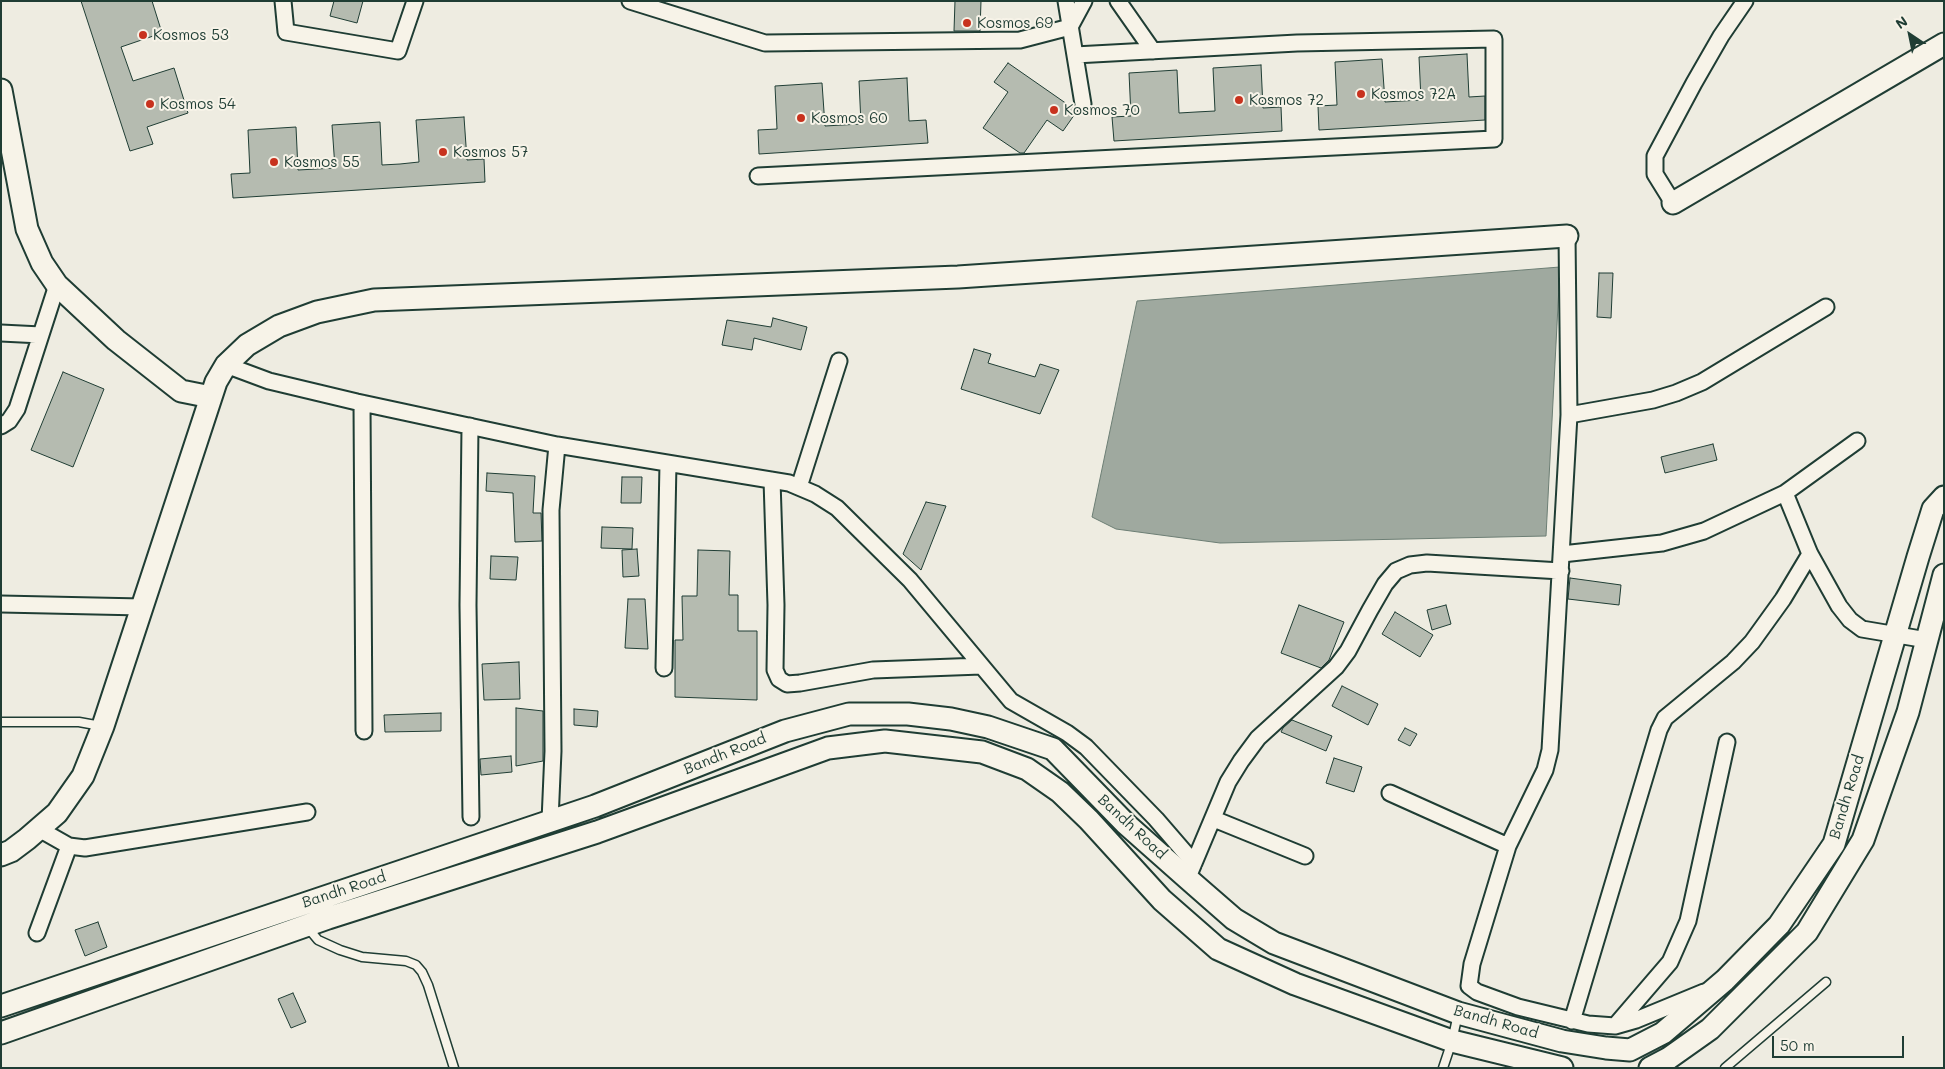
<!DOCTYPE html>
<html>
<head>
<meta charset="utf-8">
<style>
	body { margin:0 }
	#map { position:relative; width:1945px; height:1069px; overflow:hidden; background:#eeece1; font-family:Mali,sans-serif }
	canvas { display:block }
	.frame { position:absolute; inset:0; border:2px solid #1f3d34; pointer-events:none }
	.north { position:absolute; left:1885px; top:10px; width:50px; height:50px; -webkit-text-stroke:4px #f7f3e8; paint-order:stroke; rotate:326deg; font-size:14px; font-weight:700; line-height:20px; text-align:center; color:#1f3d34 }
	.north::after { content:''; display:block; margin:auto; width:18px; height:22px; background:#1f3d34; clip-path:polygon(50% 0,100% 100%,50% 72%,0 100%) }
	.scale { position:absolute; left:1772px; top:1036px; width:132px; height:22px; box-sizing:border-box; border:2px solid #1f3d34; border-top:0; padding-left:6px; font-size:15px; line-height:18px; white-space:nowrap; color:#1f3d34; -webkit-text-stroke:4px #f7f3e8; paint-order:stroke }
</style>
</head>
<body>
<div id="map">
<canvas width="1945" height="1069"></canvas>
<div class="frame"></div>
<div class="north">N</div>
<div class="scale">50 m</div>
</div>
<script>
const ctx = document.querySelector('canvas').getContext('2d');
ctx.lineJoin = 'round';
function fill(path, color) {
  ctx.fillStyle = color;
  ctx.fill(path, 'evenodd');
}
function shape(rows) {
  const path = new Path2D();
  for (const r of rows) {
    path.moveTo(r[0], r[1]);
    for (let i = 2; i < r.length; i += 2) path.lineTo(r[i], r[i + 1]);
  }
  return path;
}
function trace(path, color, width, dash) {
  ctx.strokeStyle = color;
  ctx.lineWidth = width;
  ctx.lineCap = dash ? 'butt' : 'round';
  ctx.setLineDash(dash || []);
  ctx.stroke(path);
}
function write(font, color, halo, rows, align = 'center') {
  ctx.font = font + ' Mali,sans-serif';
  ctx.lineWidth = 4;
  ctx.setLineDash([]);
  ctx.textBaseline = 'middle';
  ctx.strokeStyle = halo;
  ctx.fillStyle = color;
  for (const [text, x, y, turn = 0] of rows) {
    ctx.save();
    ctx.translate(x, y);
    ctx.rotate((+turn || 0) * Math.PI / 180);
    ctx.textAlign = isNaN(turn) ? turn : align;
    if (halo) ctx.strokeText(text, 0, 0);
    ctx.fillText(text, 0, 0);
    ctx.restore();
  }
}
const water = shape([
	[1560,267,1546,536,1220,543,1116,529,1092,517,1137,301,1560,267]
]);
fill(water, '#9fa99f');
trace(water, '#6c7e74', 1);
const building = shape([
	[81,1,152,1,162,33,121,47,133,81,174,68,188,113,147,127,153,144,130,151,81,1],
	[334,1,363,1,357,23,330,16,334,1],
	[955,1,981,1,980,31,954,31,955,1],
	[1467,54,1469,97,1485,96,1485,120,1319,130,1318,106,1337,105,1335,62,1382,59,1385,102,1402,101,1421,100,1419,57,1467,54],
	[1008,63,1077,111,1063,131,1047,120,1024,153,1020,153,983,128,1008,92,994,82,1008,63],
	[1261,65,1263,108,1281,107,1282,131,1114,141,1112,117,1131,116,1129,73,1177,70,1179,113,1196,112,1215,111,1213,68,1261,65],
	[907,78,909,121,926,120,928,143,759,154,758,130,777,129,775,86,822,83,825,126,842,125,861,124,859,81,907,78],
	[464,117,467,160,484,159,485,182,233,198,231,174,250,173,248,130,296,127,298,170,316,169,335,168,332,125,380,122,382,165,400,164,419,162,416,120,464,117],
	[1599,273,1613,273,1611,318,1597,317,1599,273],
	[773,318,807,327,801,350,754,338,752,350,722,345,727,320,771,327,773,318],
	[974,349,991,354,988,363,1035,377,1040,364,1059,370,1040,414,961,389,974,349],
	[63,372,104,389,73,467,31,450,63,372],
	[1713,444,1717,460,1665,473,1661,457,1713,444],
	[487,473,535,476,533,513,541,513,542,541,515,542,513,493,486,491,487,473],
	[622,477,642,477,641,503,621,503,622,477],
	[926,502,946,506,921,570,903,554,926,502],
	[602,527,633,528,632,549,601,548,602,527],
	[637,549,639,576,623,577,622,550,637,549],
	[698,550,730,551,729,595,738,595,738,631,757,631,757,700,675,697,675,640,683,640,682,596,697,596,698,550],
	[491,556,518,557,516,580,490,579,491,556],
	[1570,578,1621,585,1619,605,1568,599,1570,578],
	[628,599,645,599,648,649,625,648,628,599],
	[1299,605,1344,622,1329,660,1321,668,1281,653,1299,605],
	[1446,605,1451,624,1432,630,1427,610,1446,605],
	[1395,612,1433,635,1420,657,1382,634,1395,612],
	[519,662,520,699,484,700,482,664,519,662],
	[1342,686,1378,704,1368,725,1332,706,1342,686],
	[516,708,543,711,543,761,516,766,516,708],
	[574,709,598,711,597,727,574,725,574,709],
	[441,713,441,731,385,732,384,715,441,713],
	[1292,720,1332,736,1326,751,1281,732,1283,728,1292,720],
	[1405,728,1417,734,1410,746,1398,740,1405,728],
	[511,756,512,772,481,775,480,759,511,756],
	[1334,758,1362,767,1354,792,1326,783,1334,758],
	[98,922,107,947,85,956,75,930,98,922],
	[293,993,306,1022,291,1028,278,999,293,993]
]);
fill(building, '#b5bbb0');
trace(building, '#1f3d34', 1);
const lane = shape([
	[1,722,79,722,101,726],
	[308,928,318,940,340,950,362,957,406,961,416,965,422,972,428,985,454,1068],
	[1443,1068,1452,1041,1458,1014],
	[1725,1068,1826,982]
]);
const street = shape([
	[283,1,286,32,398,51,415,1],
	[630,1,765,43,1020,40,1070,27,1084,1],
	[1066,1,1083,104],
	[1118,1,1153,51],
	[758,176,1494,139,1494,39,1297,43,1075,55],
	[1673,203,1655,174,1655,156,1694,83,1721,36,1745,1],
	[1567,236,1569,415,1550,750,1545,770,1508,846,1472,964,1469,986,1477,992,1518,1007,1588,1024,1615,1026,1636,1020,1704,992],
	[1,333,41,335],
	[226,365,269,381,357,402,557,445,789,483,815,494,837,508,910,580,1011,701,1067,733,1086,747,1156,819,1194,863],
	[362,403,364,731],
	[1569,415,1653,400,1676,393,1702,382,1826,307],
	[1,426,9,421,17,409,57,285],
	[470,426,468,605,471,817],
	[772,480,776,605,775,670,779,679,787,684,800,683,873,670,981,666],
	[799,487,839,361],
	[1785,493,1810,554,1839,606,1850,620,1862,629,1927,640],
	[1562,554,1662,543,1704,531,1785,493,1857,441],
	[1,604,142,607],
	[664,668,668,463],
	[1390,793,1508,846],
	[1214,819,1305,856],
	[550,821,553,751,551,510,557,445],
	[39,829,69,846,85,848,307,812],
	[1191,870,1228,782,1241,761,1258,738,1336,667,1348,651,1370,610,1385,584,1396,571,1410,565,1427,563,1561,571],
	[37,933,69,846],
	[1572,1021,1659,730,1665,718,1733,662,1752,642,1783,599,1810,554],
	[1615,1026,1670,962,1688,921,1727,742]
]);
const secondary = shape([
	[1,90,27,229,42,263,57,285,116,340,181,391,211,397],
	[1673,203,1944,44],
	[1,855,11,851,27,839,57,813,83,776,103,726,216,382,226,365,247,345,279,326,317,312,374,300,958,277,1567,236],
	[1,1006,595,806,785,731,849,714,908,714,951,719,988,727,1053,749,1126,824,1187,878,1234,919,1274,943,1458,1013,1562,1041,1606,1048,1630,1050,1663,1033,1725,980,1779,925,1834,844,1918,557,1933,509,1944,497],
	[1,1033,328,918,597,832,828,748,885,741,982,752,1027,769,1060,792,1089,820,1162,900,1218,949,1295,984,1452,1041,1562,1068],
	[1650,1068,1669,1058,1710,1029,1807,932,1863,840,1908,712,1944,575]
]);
trace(lane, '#1f3d34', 11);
trace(street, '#1f3d34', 19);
trace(secondary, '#1f3d34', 25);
trace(lane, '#f7f3e8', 8);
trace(street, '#f7f3e8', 15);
trace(secondary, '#f7f3e8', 21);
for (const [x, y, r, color] of [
	[967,23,5,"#c8321e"],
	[143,35,5,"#c8321e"],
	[1361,94,5,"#c8321e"],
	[1239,100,5,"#c8321e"],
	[150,104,5,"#c8321e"],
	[1054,110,5,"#c8321e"],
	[801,118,5,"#c8321e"],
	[443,152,5,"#c8321e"],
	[274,162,5,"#c8321e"]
]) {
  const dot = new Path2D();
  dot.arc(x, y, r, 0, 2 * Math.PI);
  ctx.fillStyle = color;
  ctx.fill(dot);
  trace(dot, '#f7f3e8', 2);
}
write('15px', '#1f3d34', '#f7f3e8', [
	["Kosmos 69",977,23],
	["Kosmos 53",153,35],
	["Kosmos 72A",1371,94],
	["Kosmos 72",1249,100],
	["Kosmos 54",160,104],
	["Kosmos 70",1064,110],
	["Kosmos 60",811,118],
	["Kosmos 57",453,152],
	["Kosmos 55",284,162]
], 'left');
write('15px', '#1f3d34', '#f7f3e8', [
	["Bandh Road",725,754,-22],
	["Bandh Road",1847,797,-73],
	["Bandh Road",1132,827,43],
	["Bandh Road",344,890,-18],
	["Bandh Road",1496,1022,16]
]);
</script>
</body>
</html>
